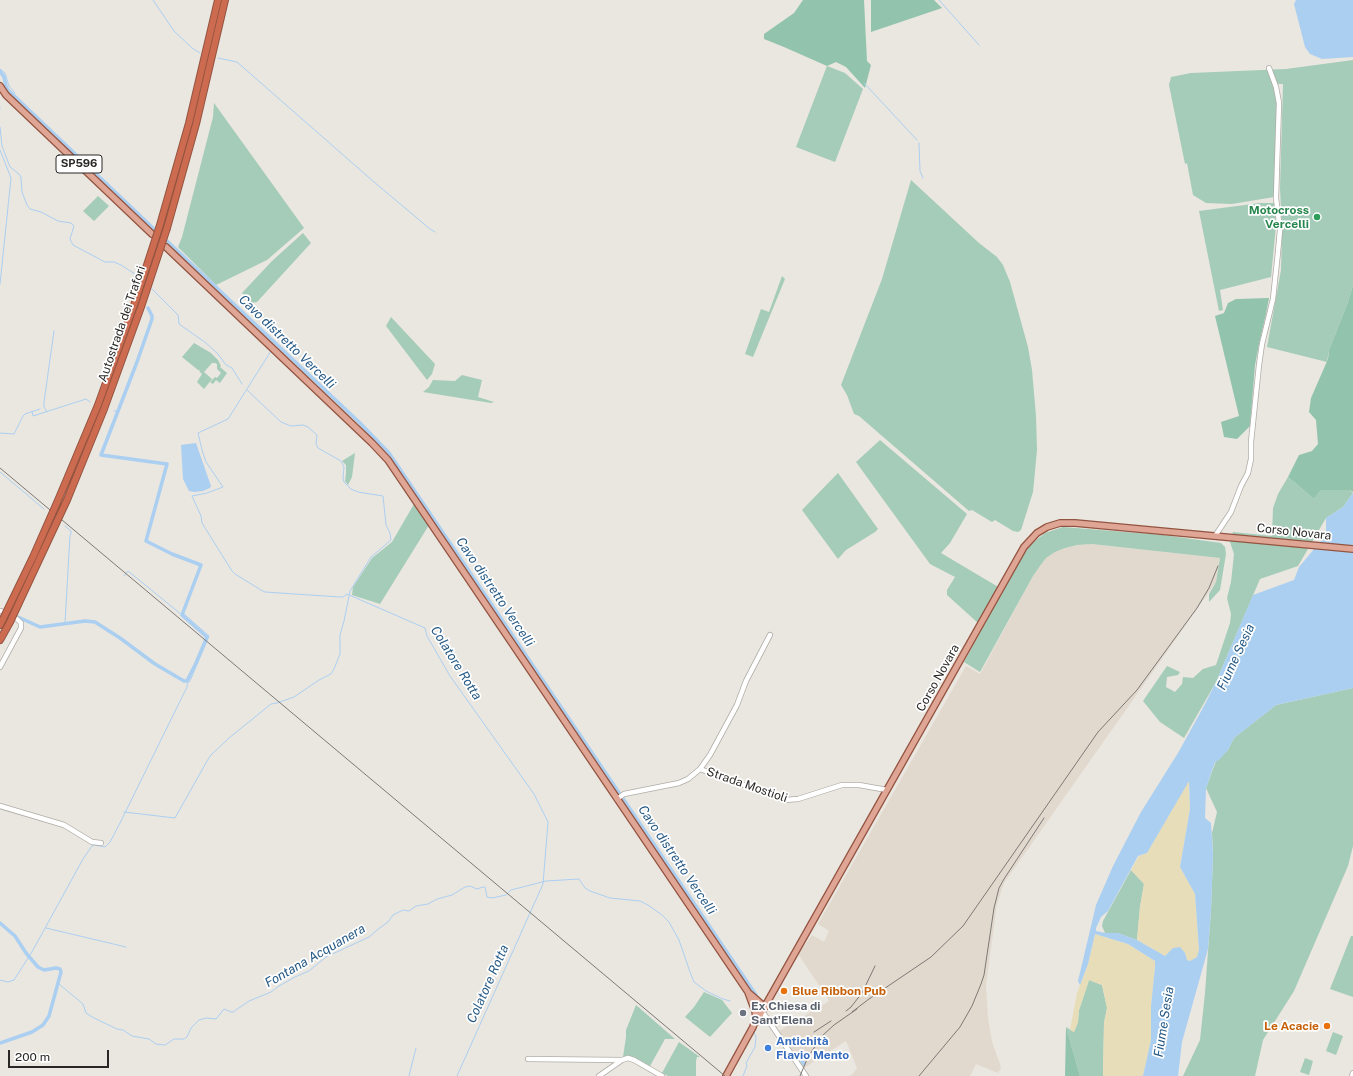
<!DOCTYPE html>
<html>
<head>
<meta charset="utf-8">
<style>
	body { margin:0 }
	#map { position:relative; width:1353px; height:1076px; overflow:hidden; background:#eae6e0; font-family:"Public Sans",sans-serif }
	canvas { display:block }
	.scale { position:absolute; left:8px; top:1050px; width:101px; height:18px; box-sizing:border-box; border:2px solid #2a2826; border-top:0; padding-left:5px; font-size:12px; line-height:14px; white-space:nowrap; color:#2a2826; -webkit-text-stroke:3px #fff; paint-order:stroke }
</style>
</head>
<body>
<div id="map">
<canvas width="1353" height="1076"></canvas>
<div class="scale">200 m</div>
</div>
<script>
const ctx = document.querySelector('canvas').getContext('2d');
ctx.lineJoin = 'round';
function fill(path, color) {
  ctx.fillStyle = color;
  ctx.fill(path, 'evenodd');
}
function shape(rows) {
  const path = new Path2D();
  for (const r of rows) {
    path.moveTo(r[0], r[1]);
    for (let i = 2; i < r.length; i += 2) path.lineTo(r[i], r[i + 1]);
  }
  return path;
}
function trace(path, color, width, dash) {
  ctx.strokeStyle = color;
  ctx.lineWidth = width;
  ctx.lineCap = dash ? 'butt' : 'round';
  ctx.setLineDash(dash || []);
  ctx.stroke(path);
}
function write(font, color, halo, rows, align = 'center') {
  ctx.font = font + ' "Public Sans",sans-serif';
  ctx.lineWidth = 3.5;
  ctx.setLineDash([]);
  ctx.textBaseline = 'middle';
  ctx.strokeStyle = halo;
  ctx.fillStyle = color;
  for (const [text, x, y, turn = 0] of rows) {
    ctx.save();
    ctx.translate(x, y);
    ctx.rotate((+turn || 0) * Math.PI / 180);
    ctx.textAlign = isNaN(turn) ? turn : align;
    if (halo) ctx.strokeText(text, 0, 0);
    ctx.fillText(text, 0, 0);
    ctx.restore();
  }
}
fill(shape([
	[1092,544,1220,558,1216,582,1004,883,997,904,986,985,988,1018,992,1042,1000,1064,1001,1068,998,1073,976,1064,970,1076,849,1076,852,1075,857,1068,846,1041,804,1068,779,1031,829,1001,825,994,798,954,812,935,824,942,829,931,818,924,966,666,980,674,1033,576,1046,558,1055,552,1065,548,1077,545]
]), '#e2d9ce');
fill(shape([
	[1353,60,1353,285,1348,302,1329,350,1327,362,1267,347,1281,270,1282,230,1280,188,1283,84,1273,84,1277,104,1277,118,1274,197,1232,204,1206,203,1193,195,1187,163,1185,164,1169,85,1171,77,1191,73,1286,69],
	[827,66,845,73,863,89,835,162,796,147],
	[214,103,304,228,267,260,216,285,178,247,182,237,213,117],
	[911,180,979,243,997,257,1003,265,1010,282,1028,347,1032,370,1036,416,1037,450,1033,492,1021,530,1018,532,1013,531,995,520,992,522,972,510,969,511,859,416,854,414,847,395,841,385,882,279],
	[98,196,109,206,94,221,83,211],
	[1260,203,1274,203,1276,225,1271,277,1220,290,1223,310,1219,311,1199,211],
	[303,233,311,243,257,302,252,303,242,293,272,261],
	[782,276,785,279,753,357,745,354,761,309,769,312],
	[391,317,435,364,432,374,427,380,386,326],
	[194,343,211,353,218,360,221,366,220,367,227,373,220,383,216,380,213,384,210,382,215,377,217,378,221,373,217,369,217,364,215,363,212,363,204,372,212,379,204,389,197,382,202,374,199,371,200,370,198,370,182,357],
	[462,375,482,380,478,397,494,402,491,403,423,392,429,387,433,380,455,381],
	[880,440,967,514,950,543,941,553,1000,588,978,623,947,595,947,590,955,577,930,564,856,462],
	[355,453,352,477,348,485,345,481,346,473,346,465,342,461],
	[838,473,878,529,875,532,846,550,838,559,802,510],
	[1288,477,1314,499,1321,490,1350,490,1353,493,1343,507,1326,518,1298,566,1260,579,1216,682,1184,738,1160,722,1143,701,1167,666,1180,672,1178,675,1167,677,1166,687,1175,692,1182,684,1183,677,1193,678,1203,669,1216,665,1230,623,1231,614,1227,598,1231,582,1234,554,1230,542,1233,532,1272,536,1273,508,1278,494],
	[414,504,429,525,380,604,352,595,353,587,372,558,392,542],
	[1063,527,1163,535,1221,543,1225,547,1226,554,1220,590,1209,602,1209,594,1216,582,1220,558,1092,544,1077,545,1065,548,1055,552,1046,558,1040,566,1033,576,980,672,964,662,1022,557,1030,545,1045,533],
	[1353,688,1353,846,1348,866,1294,991,1263,1040,1255,1076,1183,1076,1200,1040,1205,993,1211,910,1213,854,1212,833,1217,812,1206,788,1216,761,1228,750,1234,738,1276,705],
	[1131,870,1144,884,1140,907,1137,940,1118,933,1105,933,1102,926,1103,921],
	[1351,936,1353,936,1353,997,1330,989],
	[1089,980,1102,985,1107,1008,1104,1023,1103,1076,1080,1076,1066,1027,1074,1032,1078,1022,1079,1010],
	[704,992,722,1000,732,1013,710,1037,685,1017,694,1007],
	[636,1005,675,1039,665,1039,650,1066,631,1056,623,1057,626,1037,626,1030],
	[1333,1032,1343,1036,1336,1055,1326,1051],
	[679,1042,700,1057,697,1057,696,1061,696,1076,668,1076,662,1073],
	[1305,1058,1313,1061,1309,1075,1300,1072]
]), '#a4ccb8');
fill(shape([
	[803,0,864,0,867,61,871,65,865,88,846,67,836,62,827,66,784,47,764,39,764,34,794,13],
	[871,0,934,0,942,8,871,32],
	[1353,285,1353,492,1350,490,1321,490,1314,499,1288,477,1299,455,1312,451,1318,444,1316,420,1309,412,1311,398,1328,359,1329,350,1348,302],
	[1269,298,1266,314,1259,344,1255,365,1250,426,1237,439,1224,437,1221,422,1239,416,1215,316,1224,313,1228,303,1236,299],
	[1066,1027,1080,1076,1065,1076]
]), '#92c4ad');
fill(shape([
	[1189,780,1190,809,1180,867,1195,894,1199,950,1197,957,1190,961,1187,960,1185,953,1173,949,1165,956,1137,940,1140,907,1144,884,1131,870,1139,856,1147,853],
	[1095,934,1128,944,1155,961,1155,967,1151,1006,1151,1040,1143,1076,1103,1076,1104,1023,1107,1008,1102,985,1089,980,1079,1010,1078,1022,1074,1032,1070,1030,1077,993,1088,964]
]), '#e7ddb8');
fill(shape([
	[1296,0,1353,0,1353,57,1322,59,1310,54,1305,47,1294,4],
	[196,443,211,486,210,488,203,491,194,492,189,491,183,479,181,445],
	[1353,493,1353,688,1276,705,1234,738,1228,750,1219,760,1215,762,1206,788,1205,818,1211,823,1213,854,1211,910,1208,949,1182,1042,1178,1076,1143,1076,1151,1040,1151,1006,1155,967,1155,961,1128,944,1095,934,1088,964,1080,985,1078,981,1096,905,1113,866,1141,812,1178,753,1205,704,1216,682,1253,595,1294,580,1299,567,1326,535,1326,518,1343,507],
	[1189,781,1190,809,1180,867,1195,894,1199,950,1197,957,1190,961,1187,960,1185,953,1180,947,1173,948,1165,956,1137,940,1118,933,1105,933,1096,931,1096,928,1101,917,1108,911,1138,856,1147,853]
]), '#abcff1');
trace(shape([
	[153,0,174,31,192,48,200,53],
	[939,0,979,45],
	[218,58,237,62,374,182,430,229,435,232],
	[0,69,5,73,9,86,15,93,14,94],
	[864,83,917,140],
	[0,109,0,108],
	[0,127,2,146,10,167,19,174,21,177,22,192,27,205,30,209,41,212,58,221,71,223,74,226,70,239,73,245,105,262,114,262,121,265,138,276],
	[919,143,920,171,923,178],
	[0,150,11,178,0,284],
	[152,289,178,315,179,324,206,343,218,354,226,365,232,368,242,384],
	[271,351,228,419,198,433,202,450,206,462,223,487,207,493,192,496,201,516,202,523,232,571,235,574,261,590,265,592,340,597,343,597,347,594,425,628,427,636,450,676,534,794,548,822,543,884,457,1076],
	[32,411,33,416,86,399,90,402],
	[114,411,118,411],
	[47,412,44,407,44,402,54,331],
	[0,433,14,434,23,416,25,414,40,409],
	[0,472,44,509],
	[124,576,128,571,182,615],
	[65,623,70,535,71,534,71,531,65,526],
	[124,812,175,818,207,761,211,755,229,738,271,704,277,703,294,697,319,680,331,674,334,669,340,654,340,635,344,621,350,591,371,557,391,540,390,533,386,525,383,496,358,492,351,489,344,482,343,478,344,467,341,461,318,448,316,444,317,435,308,427,303,425,291,426,281,422,247,390],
	[46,928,126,947],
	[0,980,8,982,14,980,33,950,83,859,92,846,94,845,105,847,110,842,120,823,186,689,187,688,187,684,190,681,209,636,184,614],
	[59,984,83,1004,86,1013,94,1018,117,1029,123,1030,132,1036,149,1039,156,1044,165,1045,174,1039,184,1039,187,1037,191,1028,199,1020,206,1018,216,1019,224,1009,231,1012,233,1012,249,1001,271,992,279,986,295,977,309,971,326,957,369,937,377,930,388,922,393,915,403,910,409,911,416,906,428,904,437,899,452,895,465,887,470,886,477,889,483,887,485,887,487,897,492,898,506,895,511,890,546,881,579,879,585,888,590,891,610,898,640,901,648,905,662,915,669,922,679,940,690,972,694,982,706,991,723,999,730,1001],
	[409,1076,416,1048],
	[743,1076,747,1066,746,1063,755,1047,756,1037,754,1032]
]), '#abcff1', 1);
trace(shape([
	[0,71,4,77,6,86,8,90,154,229],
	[167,241,360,423,389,453,756,995],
	[18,617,40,627,85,621,95,622,120,638,155,664,184,681,187,681,196,663,207,637,182,615,201,565,172,554,146,541,167,464,101,455,137,362,152,319,152,316,148,308],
	[0,923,15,936,26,953,38,967,44,970,56,968,60,969,61,972,49,1016,43,1025,32,1032,0,1043],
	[798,1055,804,1064]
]), '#abcff1', 3.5);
const minor = shape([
	[1215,536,1231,512,1241,486,1248,473,1251,459,1251,442,1259,365,1262,344,1273,299,1278,252,1280,230,1276,198,1279,103,1276,87,1269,68],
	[0,611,1,611],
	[0,667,21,628,21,623,17,619],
	[700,769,785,800,798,799,842,785,859,785,887,790],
	[617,799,624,794,679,783,688,779,700,769,710,755,737,705,746,681,770,635],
	[0,806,64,825,92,842,101,843],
	[762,1011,806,1076],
	[528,1059,622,1060],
	[599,1076,622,1060,628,1058,634,1060,662,1076],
	[1352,1076,1353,1073]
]);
const major = shape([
	[0,86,6,95,152,234],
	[166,247,372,443,388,460,748,992,755,1011,756,1017,753,1027,726,1076],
	[750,994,765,1007],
	[756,1022,1024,547,1037,533,1047,527,1060,523,1075,523,1353,549]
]);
const highway = shape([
	[160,225,189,123,218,0],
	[167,228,196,124,225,0],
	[0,625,3,619],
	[0,640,10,622]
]);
trace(minor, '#b0aca6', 6);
trace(major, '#935441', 8);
trace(highway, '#935441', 8);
trace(minor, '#fff', 4.5);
trace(major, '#e0a695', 5.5);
trace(highway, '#cc6b4f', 6);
trace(shape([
	[0,468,725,1076],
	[846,1011,851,1007,862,993,875,966],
	[852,1012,869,999,931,957,963,926,1098,732,1137,690,1197,608,1209,588,1218,566],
	[814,1032,831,1021],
	[800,1076,808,1057,822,1036,834,1025,857,1009],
	[919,1076,960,1027,972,1006,981,984,984,975,994,908,999,888,1004,879,1044,818]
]), '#7c7976', 1);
const highwayBridge = shape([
	[3,619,33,557,59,498,98,405,134,305,160,225],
	[10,622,67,500,104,409,141,307,167,228]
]);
trace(highwayBridge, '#935441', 8, []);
trace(highwayBridge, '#cc6b4f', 6);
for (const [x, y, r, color] of [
	[1317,217,4,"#2e9e5b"],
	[784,991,4,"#e8710a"],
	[743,1013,4,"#6b7280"],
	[1327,1026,4,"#e8710a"],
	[768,1048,4,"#3f7fe0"]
]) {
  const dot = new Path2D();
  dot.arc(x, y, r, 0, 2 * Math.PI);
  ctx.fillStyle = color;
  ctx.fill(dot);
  trace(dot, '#fff', 1.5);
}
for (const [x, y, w] of [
	[79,164,46]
]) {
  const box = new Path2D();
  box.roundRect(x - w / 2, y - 9, w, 18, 3);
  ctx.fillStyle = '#fff';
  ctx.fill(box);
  trace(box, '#2a2826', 1);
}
write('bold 11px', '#2a2826', null, [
	["SP596",79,164]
]);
write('bold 12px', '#27864d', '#fff', [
	["Motocross",1309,210],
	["Vercelli",1309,224]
], 'right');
write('12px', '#2a2826', '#fff', [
	["Autostrada dei Trafori",122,324,-71],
	["Corso Novara",1294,532,6],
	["Corso Novara",938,678,-61],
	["Strada Mostioli",747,785,19]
]);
write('bold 12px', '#c56008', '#fff', [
	["Blue Ribbon Pub",792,991],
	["Le Acacie",1319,1026,"right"]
], 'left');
write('bold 12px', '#5b616d', '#fff', [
	["Ex Chiesa di",751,1006],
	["Sant'Elena",751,1020]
], 'left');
write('bold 12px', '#366cbe', '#fff', [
	["Antichità",776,1041],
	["Flavio Mento",776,1055]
], 'left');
write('italic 13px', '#255985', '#fff', [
	["Cavo distretto Vercelli",287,342,44],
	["Cavo distretto Vercelli",495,592,56],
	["Fiume Sesia",1236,657,-65],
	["Colatore Rotta",456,663,58],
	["Cavo distretto Vercelli",677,860,56],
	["Fontana Acquanera",315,956,-30],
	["Colatore Rotta",488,984,-66],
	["Fiume Sesia",1164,1022,-81]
]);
</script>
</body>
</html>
